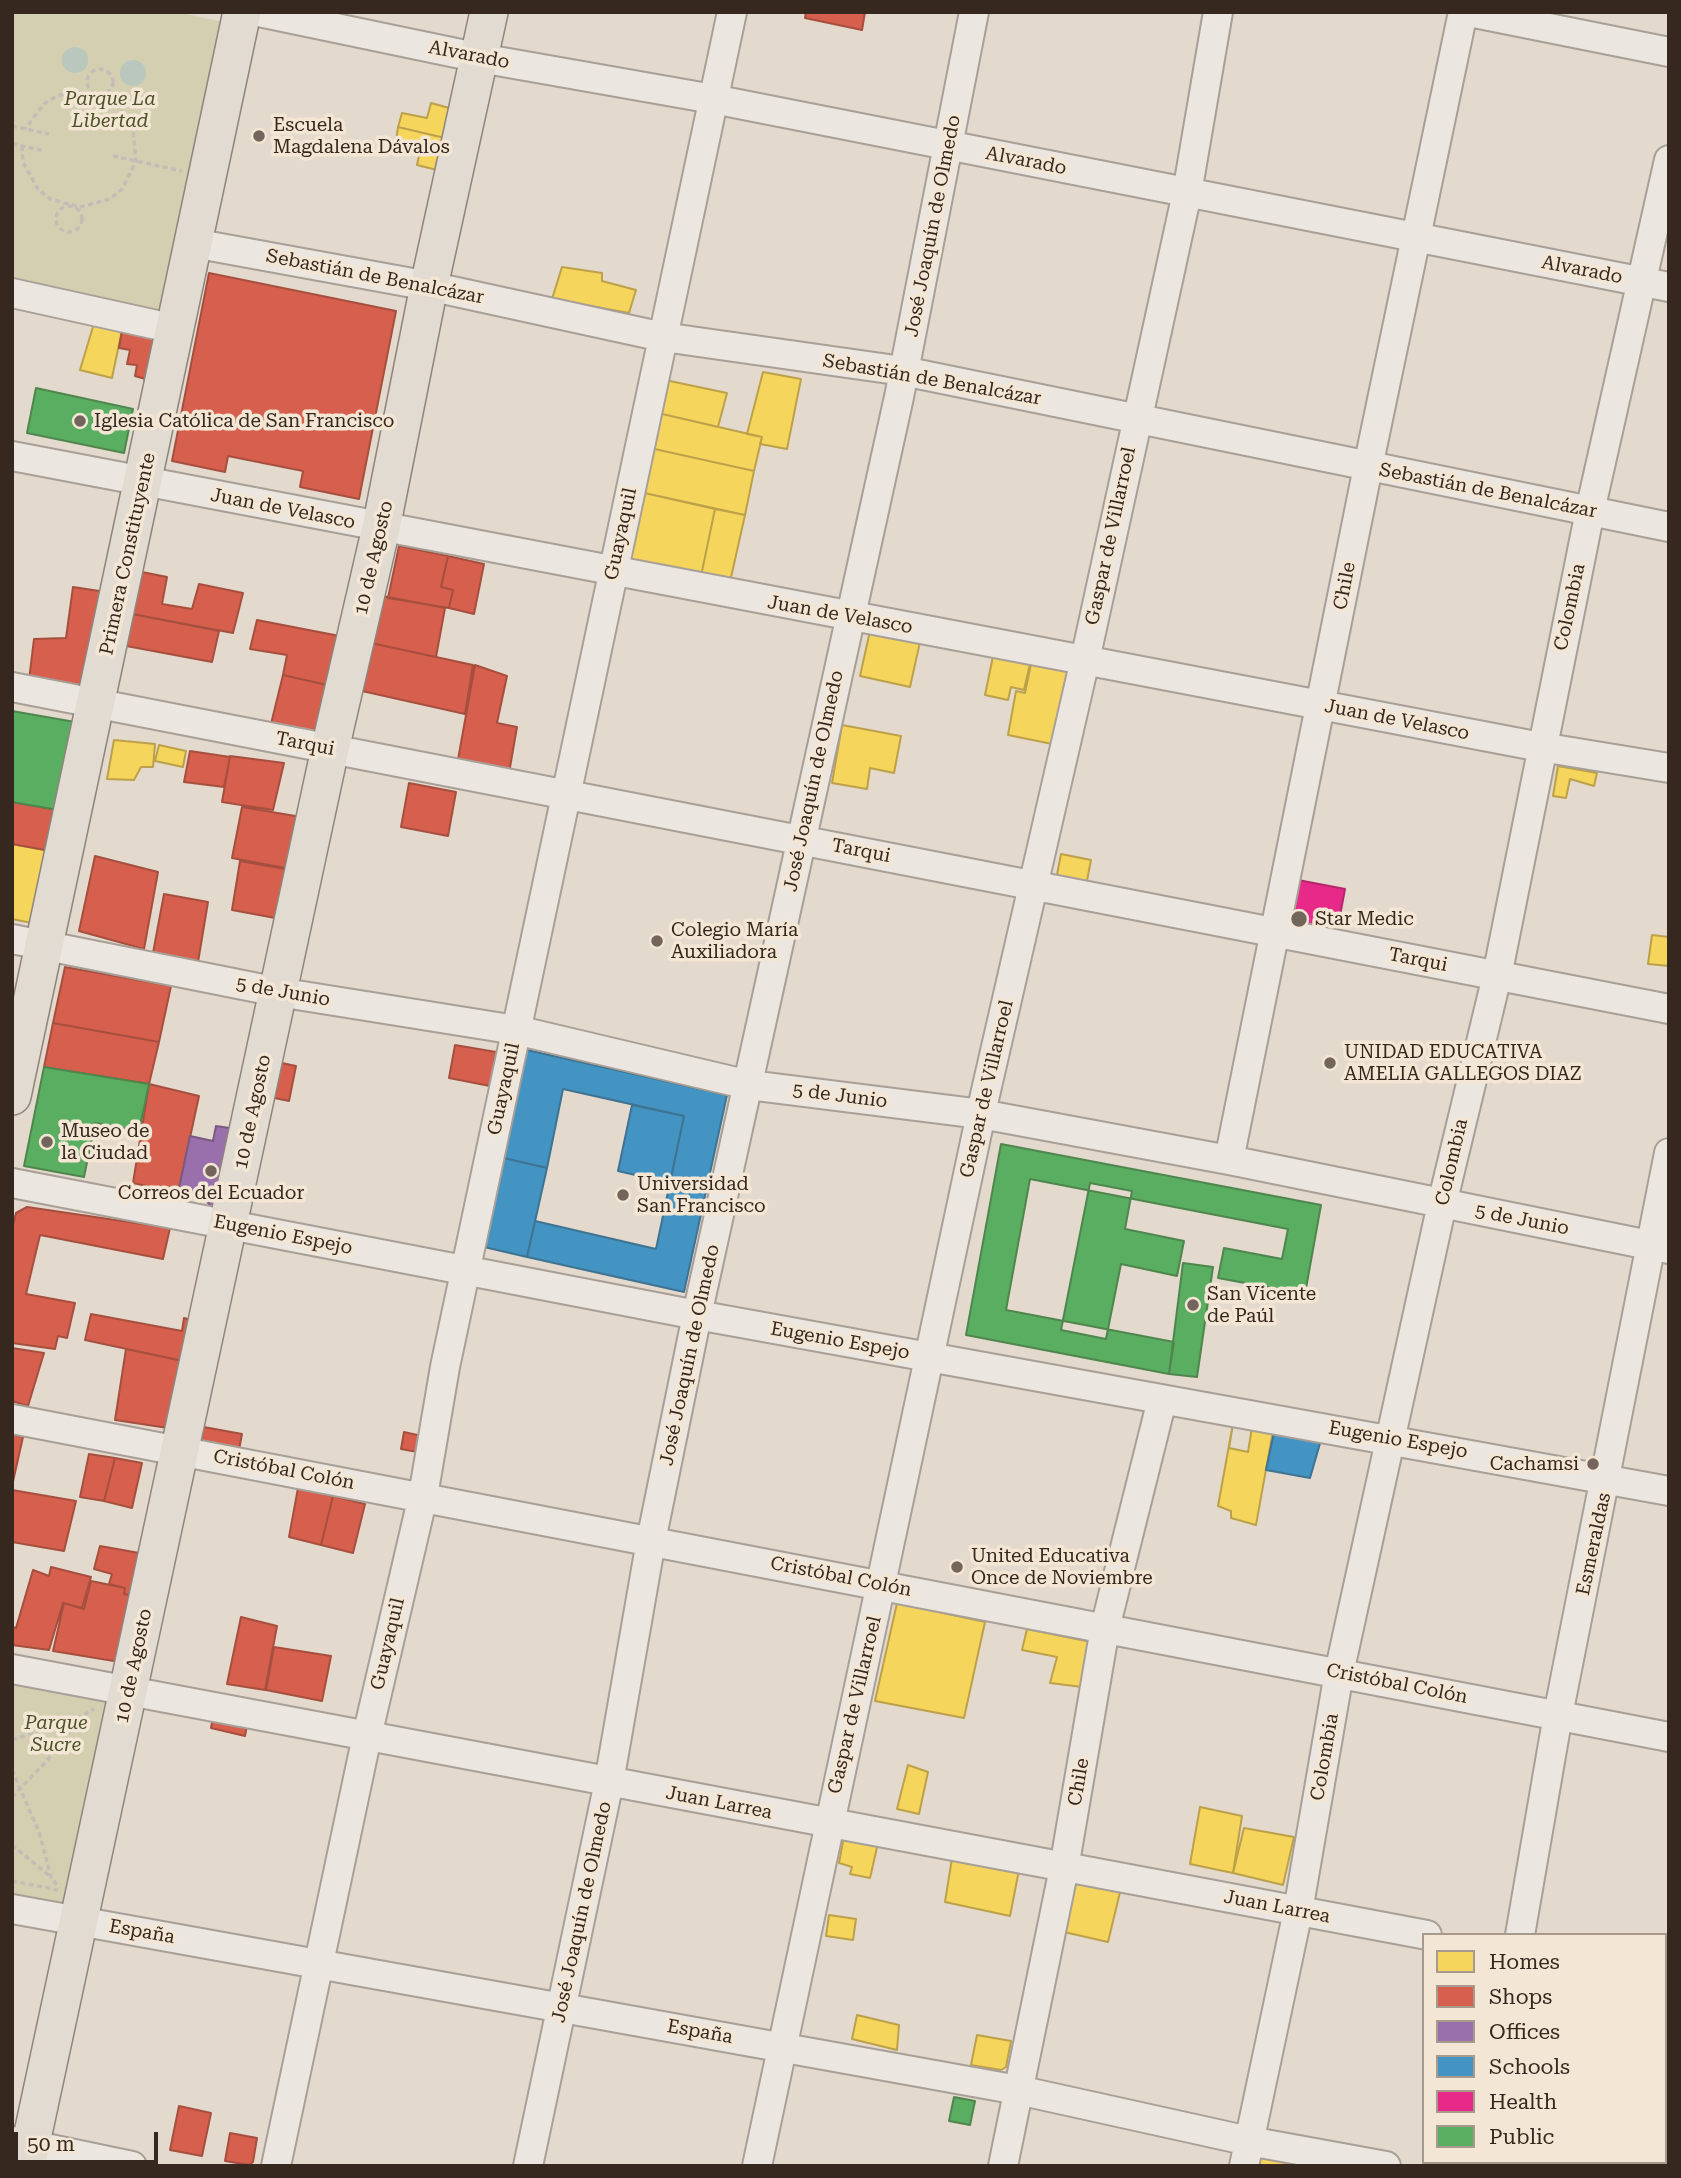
<!DOCTYPE html>
<html>
<head>
<meta charset="utf-8">
<style>
	body { margin:0 }
	#map { position:relative; width:1681px; height:2178px; overflow:hidden; background:#e3d9cd; font-family:"Roboto Serif",serif }
	canvas { display:block }
	.frame { position:absolute; inset:0; border:14px solid #36271f; pointer-events:none }
	.legend { position:absolute; left:1422px; top:1933px; width:245px; height:231px; box-sizing:border-box; background:#f3e6d4; border:2px solid #a79a8c; margin:0; padding:9px 12px; list-style:none; font-size:21px; color:#36271f }
	.legend li { display:flex; align-items:center; gap:14px; height:35px }
	.legend b { width:35px; border:2px solid #a79a8c }
	.scale { position:absolute; left:14px; top:2132px; width:144px; height:32px; box-sizing:border-box; border:4px solid #36271f; border-top:0; padding-left:9px; font-size:21px; line-height:24px; white-space:nowrap; color:#36271f; -webkit-text-stroke:5px #f3e6d4; paint-order:stroke }
</style>
</head>
<body>
<div id="map">
<canvas width="1681" height="2178"></canvas>
<div class="frame"></div>
<ul class="legend">
<li><b style="height:19px;background:#f6d55c"></b>Homes</li>
<li><b style="height:19px;background:#d6604d"></b>Shops</li>
<li><b style="height:19px;background:#9970ab"></b>Offices</li>
<li><b style="height:19px;background:#4393c3"></b>Schools</li>
<li><b style="height:19px;background:#e7298a"></b>Health</li>
<li><b style="height:19px;background:#5aae61"></b>Public</li>
</ul>
<div class="scale">50 m</div>
</div>
<script>
const ctx = document.querySelector('canvas').getContext('2d');
ctx.lineJoin = 'round';
function fill(path, color) {
  ctx.fillStyle = color;
  ctx.fill(path, 'evenodd');
}
function shape(rows) {
  const path = new Path2D();
  for (const r of rows) {
    if (r.length === 3) {
      path.moveTo(r[0] + r[2], r[1]);
      path.arc(r[0], r[1], r[2], 0, 2 * Math.PI);
      continue;
    }
    path.moveTo(r[0], r[1]);
    for (let i = 2; i < r.length; i += 2) path.lineTo(r[i], r[i + 1]);
  }
  return path;
}
function trace(path, color, width, dash) {
  ctx.strokeStyle = color;
  ctx.lineWidth = width;
  ctx.lineCap = dash ? 'butt' : 'round';
  ctx.setLineDash(dash || []);
  ctx.stroke(path);
}
function write(font, color, halo, rows, align = 'center') {
  ctx.font = font + ' "Roboto Serif",serif';
  ctx.lineWidth = 7;
  ctx.setLineDash([]);
  ctx.textBaseline = 'middle';
  ctx.strokeStyle = halo;
  ctx.fillStyle = color;
  for (const [text, x, y, turn = 0] of rows) {
    ctx.save();
    ctx.translate(x, y);
    ctx.rotate((+turn || 0) * Math.PI / 180);
    ctx.textAlign = isNaN(turn) ? turn : align;
    if (halo) ctx.strokeText(text, 0, 0);
    ctx.fillText(text, 0, 0);
    ctx.restore();
  }
}
fill(shape([
	[12,12,177,12,228,23,166,314,12,282],
	[12,1682,106,1700,68,1903,12,1893]
]), '#d4cfb1');
fill(shape([
	[75,60,13],
	[133,73,13]
]), '#b9c7bc');
const homes = shape([
	[431,103,453,109,445,138,398,127,402,113,427,118,431,103],
	[398,127,445,138,437,170,417,165,421,146,396,141,398,127],
	[562,267,602,273,602,281,636,290,629,313,552,299,562,267],
	[95,320,123,325,112,378,80,370,95,320],
	[763,372,801,379,787,449,760,444,762,437,747,434,763,372],
	[665,380,727,393,718,427,658,413,665,380],
	[658,413,762,437,754,471,650,448,658,413],
	[650,448,754,471,745,515,640,492,650,448],
	[640,492,715,509,701,576,624,560,640,492],
	[715,509,745,515,730,582,701,576,715,509],
	[870,631,920,642,910,687,860,676,870,631],
	[993,656,1030,664,1024,690,1011,687,1008,700,985,695,993,656],
	[1031,664,1070,672,1057,745,1008,735,1016,691,1025,693,1031,664],
	[842,725,901,736,894,773,870,768,867,789,832,783,842,725],
	[114,740,155,744,153,767,141,767,134,780,107,779,114,740],
	[159,745,186,751,183,767,155,761,159,745],
	[1558,766,1597,773,1594,786,1570,779,1566,798,1553,796,1558,766],
	[12,844,45,850,32,923,12,919,12,844],
	[1061,854,1091,860,1086,886,1056,880,1061,854],
	[1652,935,1669,937,1669,966,1648,964,1652,935],
	[1234,1418,1274,1425,1256,1525,1231,1518,1231,1511,1218,1506,1234,1418],
	[1234,1418,1253,1421,1248,1452,1229,1448,1234,1418],
	[897,1603,985,1622,964,1718,875,1701,897,1603],
	[1027,1629,1091,1642,1082,1687,1050,1683,1057,1657,1022,1650,1027,1629],
	[908,1765,928,1772,919,1814,897,1809,908,1765],
	[1200,1807,1242,1816,1233,1873,1190,1864,1200,1807],
	[1244,1828,1294,1837,1283,1885,1233,1873,1244,1828],
	[844,1836,878,1843,870,1878,850,1874,852,1867,839,1863,844,1836],
	[953,1852,1020,1865,1010,1916,945,1902,953,1852],
	[1076,1880,1121,1888,1108,1942,1064,1932,1076,1880],
	[829,1915,856,1919,853,1940,826,1936,829,1915],
	[857,2015,899,2025,897,2050,852,2039,857,2015],
	[977,2035,1011,2041,1006,2067,1001,2070,971,2065,977,2035],
	[1255,2149,1298,2156,1296,2166,1251,2166,1255,2149]
]);
fill(homes, '#f6d55c');
trace(homes, '#bca14a', 2);
const shops = shape([
	[806,12,865,12,862,30,805,18,806,12],
	[209,273,396,311,359,499,300,487,303,471,228,456,225,472,172,461,209,273],
	[123,325,163,336,152,381,135,376,137,365,127,364,130,350,119,348,123,325],
	[399,546,448,556,441,587,453,590,449,608,388,598,399,546],
	[448,556,484,564,474,614,449,608,453,590,441,587,448,556],
	[137,571,167,577,162,604,192,609,199,584,243,593,233,633,127,613,137,571],
	[73,587,106,592,81,691,29,680,34,639,66,638,73,587],
	[383,596,445,608,436,657,371,643,383,596],
	[127,613,219,631,212,662,121,645,127,613],
	[257,620,350,638,340,688,283,675,287,655,250,649,257,620],
	[371,643,473,665,465,714,362,691,371,643],
	[475,665,507,676,497,723,517,727,509,773,457,765,475,665],
	[283,675,340,688,327,744,269,732,283,675],
	[190,751,230,757,224,787,184,782,190,751],
	[230,756,284,763,273,810,222,802,230,756],
	[409,783,456,792,448,836,401,827,409,783],
	[12,802,58,810,45,850,12,844,12,802],
	[242,807,307,818,296,870,232,858,242,807],
	[95,856,158,872,144,949,79,931,95,856],
	[240,861,296,871,286,920,232,910,240,861],
	[164,894,208,902,198,962,153,953,164,894],
	[65,967,171,986,159,1042,53,1023,65,967],
	[53,1023,159,1042,149,1084,44,1067,53,1023],
	[455,1045,496,1052,490,1086,449,1078,455,1045],
	[277,1062,296,1066,289,1101,270,1097,277,1062],
	[149,1084,199,1096,178,1193,133,1183,149,1084],
	[27,1207,170,1228,163,1259,40,1235,26,1294,75,1303,67,1338,58,1336,55,1349,12,1343,12,1230,16,1213,27,1207],
	[91,1314,182,1331,184,1318,194,1321,183,1361,85,1340,91,1314],
	[12,1348,44,1353,28,1406,12,1401,12,1348],
	[126,1349,183,1361,168,1428,115,1420,126,1349],
	[193,1425,242,1434,238,1455,189,1447,193,1425],
	[404,1432,426,1437,423,1453,401,1449,404,1432],
	[12,1434,23,1437,12,1486,12,1434],
	[89,1454,115,1458,104,1501,80,1497,89,1454],
	[115,1458,142,1463,132,1508,104,1501,115,1458],
	[298,1488,333,1496,321,1545,289,1537,298,1488],
	[12,1490,76,1501,64,1551,12,1542,12,1490],
	[333,1496,365,1504,353,1553,321,1545,333,1496],
	[100,1546,145,1554,137,1596,124,1594,125,1588,109,1584,112,1574,94,1569,100,1546],
	[51,1567,91,1577,82,1608,63,1603,49,1650,12,1645,12,1627,16,1628,33,1570,49,1576,51,1567],
	[91,1581,125,1588,124,1594,137,1596,120,1662,53,1651,64,1603,84,1609,91,1581],
	[241,1617,277,1626,265,1690,227,1684,241,1617],
	[274,1647,331,1656,322,1701,266,1690,274,1647],
	[214,1712,248,1720,245,1736,211,1728,214,1712],
	[179,2106,211,2113,202,2156,170,2150,179,2106],
	[230,2133,257,2138,253,2162,249,2165,225,2161,230,2133]
]);
fill(shops, '#d6604d');
trace(shops, '#a64f3f', 2);
const offices = shape([
	[216,1126,236,1129,215,1206,211,1206,203,1198,178,1193,190,1136,213,1141,216,1126]
]);
fill(offices, '#9970ab');
trace(offices, '#7b5a81', 2);
const schools = shape([
	[527,1050,727,1095,684,1292,527,1257,535,1221,656,1249,684,1116,563,1089,547,1168,504,1158,527,1050],
	[632,1105,684,1116,670,1183,618,1171,632,1105],
	[504,1158,547,1168,527,1257,484,1247,504,1158],
	[1276,1423,1323,1433,1310,1478,1266,1470,1276,1423]
]);
fill(schools, '#4393c3');
trace(schools, '#3f7392', 2);
const health = shape([
	[1298,880,1345,889,1336,937,1289,928,1298,880]
]);
fill(health, '#e7298a');
trace(health, '#b2286a', 2);
const public = shape([
	[36,388,133,409,124,453,27,433,36,388],
	[12,711,75,722,58,810,12,802,12,711],
	[44,1067,149,1084,139,1131,95,1123,84,1177,24,1166,44,1067],
	[1001,1144,1321,1205,1305,1294,1218,1278,1224,1248,1282,1259,1288,1229,1030,1179,1006,1310,1174,1342,1169,1374,966,1335,1001,1144],
	[1090,1183,1132,1191,1125,1229,1184,1241,1177,1276,1121,1264,1106,1339,1061,1330,1090,1183],
	[1183,1263,1213,1267,1197,1377,1169,1374,1183,1263],
	[954,2097,975,2101,970,2125,949,2121,954,2097]
]);
fill(public, '#5aae61');
trace(public, '#4f864d', 2);
const minor = shape([
	[259,12,480,58,713,99,1669,287],
	[1469,12,1669,52],
	[193,243,429,286,663,337,903,371,1669,527],
	[12,293,175,329],
	[12,456,1541,747,1669,768],
	[12,687,1669,1009],
	[12,939,278,992,516,1030,749,1085,981,1114,1229,1160,1669,1249],
	[1229,1160,1368,467,1463,12],
	[12,1183,697,1315,1669,1491],
	[12,1419,1669,1737],
	[12,1669,1427,1935],
	[12,1909,1018,2090,1249,2141,1386,2166],
	[1520,1935,1558,1715,1669,1153],
	[1665,1980,1669,1981],
	[12,2141,132,2166],
	[276,2166,367,1736,423,1496,445,1367,732,12],
	[528,2166,609,1782,651,1541,697,1315,899,397,974,12],
	[757,2166,985,1095,1085,660,1187,193,1218,12],
	[1003,2166,1064,1868,1105,1628,1162,1400],
	[1244,2166,1298,1911,1339,1673,1442,1204,1497,976,1590,511,1669,160],
	[1483,2166,1484,2162]
]);
const major = shape([
	[12,1096,242,12],
	[26,2166,330,749,381,528,429,286,489,12]
]);
trace(minor, '#a89f97', 32);
trace(major, '#8e857d', 40);
trace(shape([
	[100,82,13],
	[12,126,49,134],
	[12,144,45,151],
	[22,146,23,162,38,189,50,199,80,207,110,199,122,189,136,161,133,130,126,117,116,105,95,94,72,92,57,96,44,104,25,129],
	[113,156,182,171],
	[69,219,13],
	[12,1740,84,1715,94,1709],
	[12,1770,39,1832,51,1877,59,1888],
	[12,1797,44,1764,84,1715],
	[12,1845,51,1877],
	[12,1881,58,1890]
]), '#c4bdb6', 3.5, [5, 3.5]);
trace(minor, '#ebe6df', 28);
trace(major, '#e2dbd1', 37);
for (const [x, y, r, color] of [
	[259,136,7,"#73655c"],
	[80,421,7,"#73655c"],
	[1299,919,9,"#73655c"],
	[657,941,7,"#73655c"],
	[1330,1063,7,"#73655c"],
	[47,1142,7,"#73655c"],
	[211,1171,7,"#73655c"],
	[623,1195,7,"#73655c"],
	[1193,1305,7,"#73655c"],
	[1593,1464,7,"#73655c"],
	[957,1567,7,"#73655c"]
]) {
  const dot = new Path2D();
  dot.arc(x, y, r, 0, 2 * Math.PI);
  ctx.fillStyle = color;
  ctx.fill(dot);
  trace(dot, '#f3e6d4', 2.5);
}
write('19px', '#36271f', '#f3e6d4', [
	["Alvarado",469,55,11],
	["Alvarado",1026,161,11],
	["José Joaquín de Olmedo",933,226,-79],
	["Alvarado",1582,270,11],
	["Sebastián de Benalcázar",375,277,11],
	["Sebastián de Benalcázar",932,380,10],
	["Sebastián de Benalcázar",1488,491,11],
	["Juan de Velasco",283,509,11],
	["Guayaquil",621,534,-78],
	["Gaspar de Villarroel",1111,536,-78],
	["Primera Constituyente",128,554,-78],
	["10 de Agosto",374,558,-77],
	["Chile",1345,586,-79],
	["Colombia",1570,607,-78],
	["Juan de Velasco",840,615,10],
	["Juan de Velasco",1397,720,11],
	["Tarqui",305,744,11],
	["José Joaquín de Olmedo",814,781,-78],
	["Tarqui",861,851,11],
	["Tarqui",1418,960,11],
	["5 de Junio",283,992,10],
	["Guayaquil",504,1089,-78],
	["Gaspar de Villarroel",987,1089,-77],
	["5 de Junio",840,1096,7],
	["10 de Agosto",253,1112,-78],
	["Colombia",1452,1162,-77],
	["5 de Junio",1522,1220,11],
	["Eugenio Espejo",283,1235,11],
	["Eugenio Espejo",840,1341,10],
	["José Joaquín de Olmedo",690,1355,-78],
	["Eugenio Espejo",1398,1440,10],
	["Cristóbal Colón",284,1470,11],
	["Esmeraldas",1594,1544,-78],
	["Cristóbal Colón",841,1577,11],
	["Guayaquil",388,1644,-77],
	["10 de Agosto",134,1666,-78],
	["Cristóbal Colón",1397,1684,11],
	["Gaspar de Villarroel",855,1705,-77],
	["Colombia",1325,1757,-80],
	["Chile",1079,1782,-80],
	["Juan Larrea",719,1803,11],
	["Juan Larrea",1277,1907,11],
	["José Joaquín de Olmedo",582,1912,-78],
	["España",142,1932,10],
	["España",700,2032,10]
]);
write('italic 19px', '#4c5128', '#f3e6d4', [
	["Parque La",110,99],
	["Libertad",110,121],
	["Parque",56,1723],
	["Sucre",56,1745]
]);
write('19px', '#36271f', '#f3e6d4', [
	["Escuela",273,125],
	["Magdalena Dávalos",273,147],
	["Iglesia Católica de San Francisco",94,421],
	["Star Medic",1315,919],
	["Colegio María",671,930],
	["Auxiliadora",671,952],
	["UNIDAD EDUCATIVA",1344,1052],
	["AMELIA GALLEGOS DIAZ",1344,1074],
	["Museo de",61,1131],
	["la Ciudad",61,1153],
	["Universidad",637,1184],
	["San Francisco",637,1206],
	["Correos del Ecuador",211,1193,"center"],
	["San Vicente",1207,1294],
	["de Paúl",1207,1316],
	["Cachamsi",1579,1464,"right"],
	["United Educativa",971,1556],
	["Once de Noviembre",971,1578]
], 'left');
</script>
</body>
</html>
